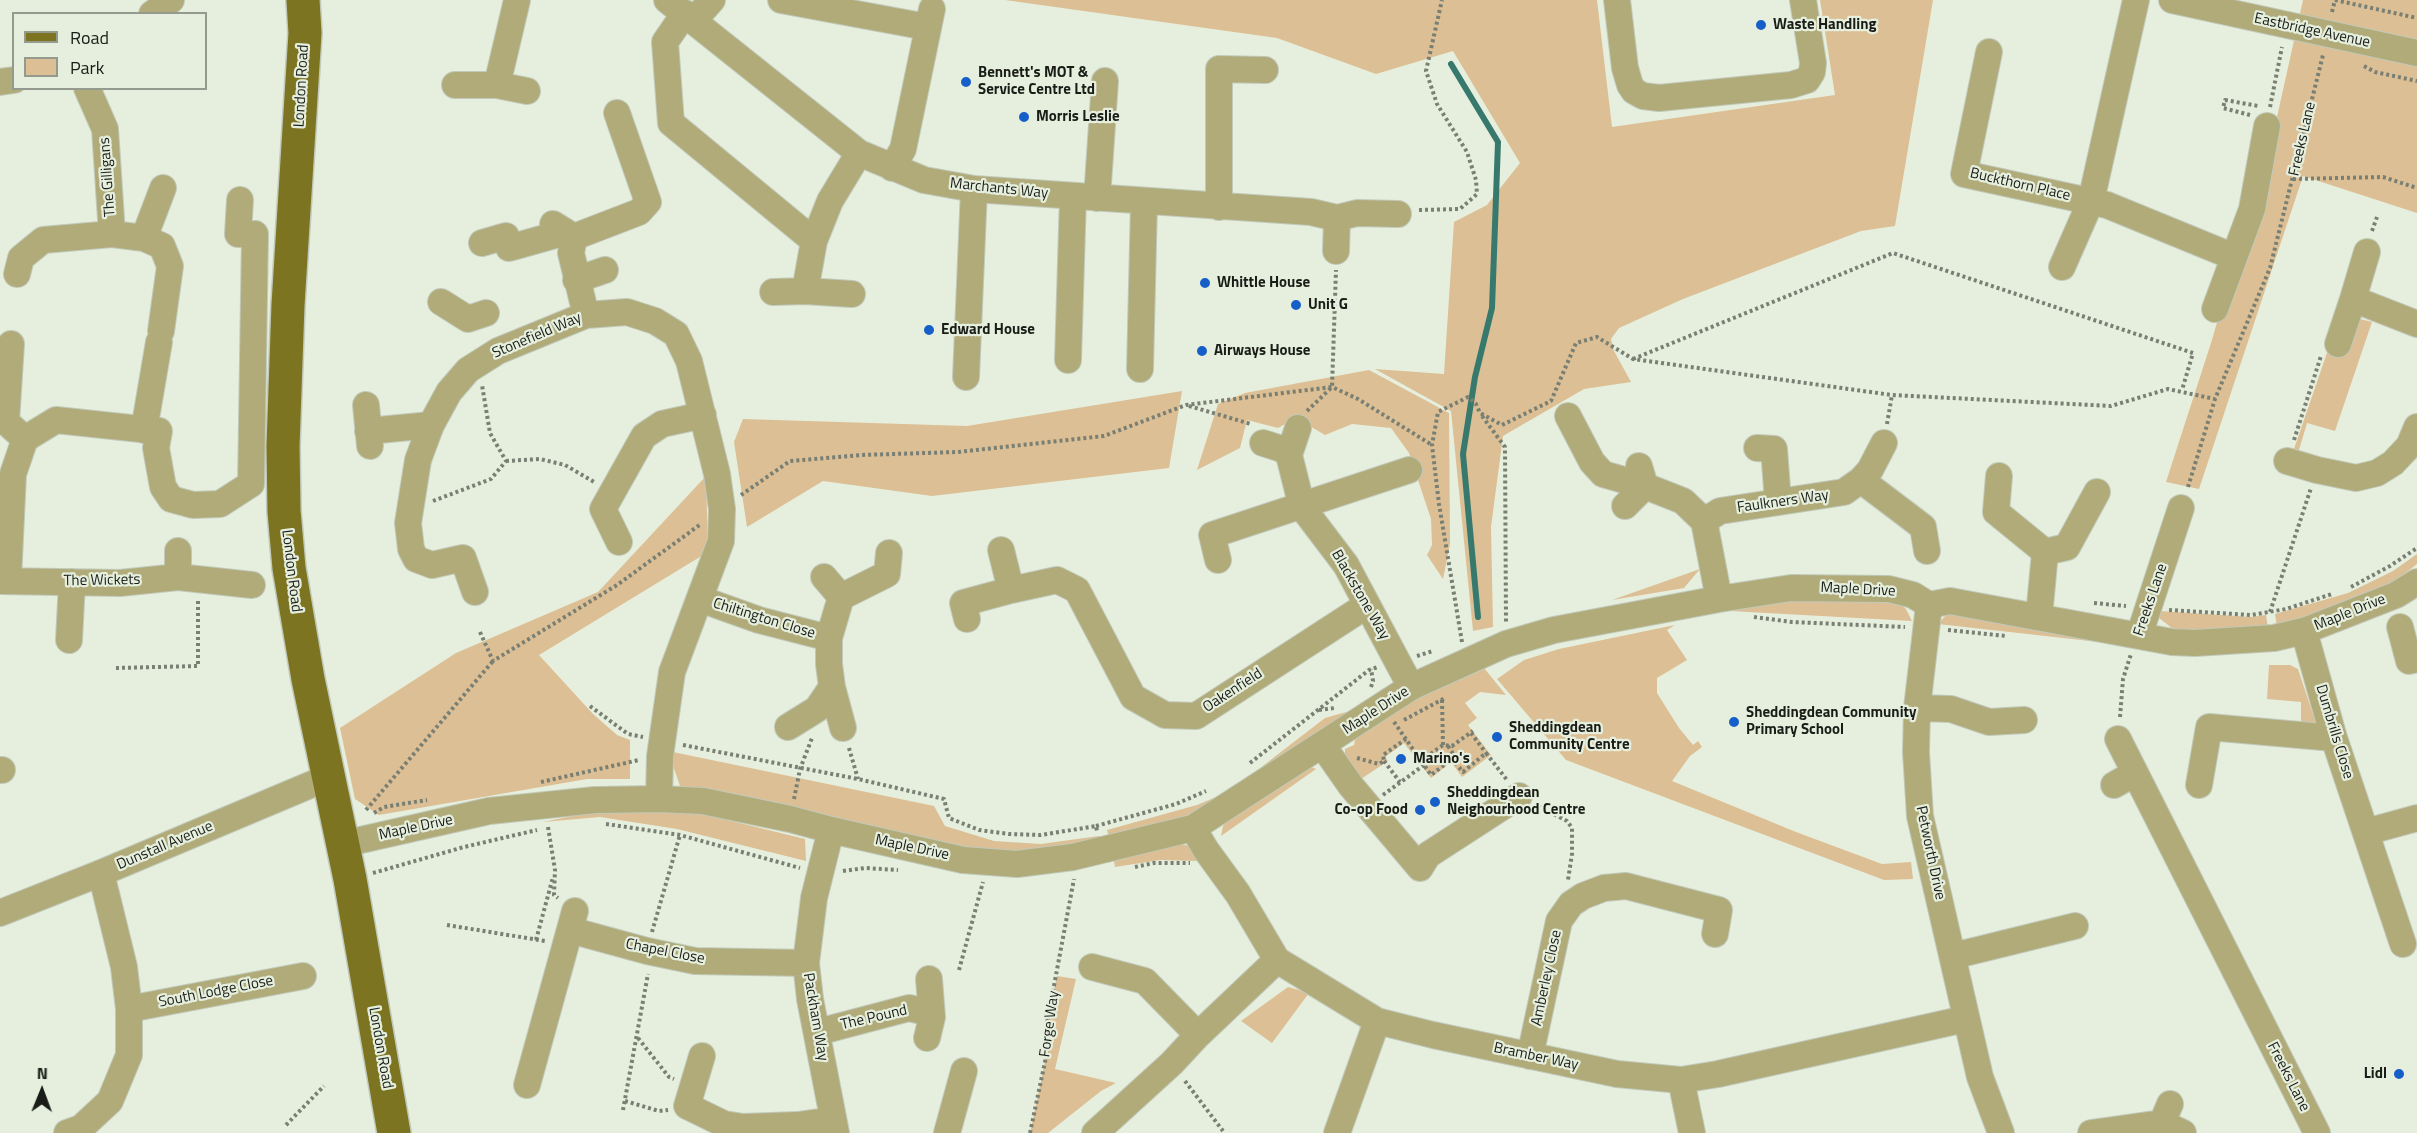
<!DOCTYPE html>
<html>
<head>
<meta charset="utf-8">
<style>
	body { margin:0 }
	#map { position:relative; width:2417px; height:1133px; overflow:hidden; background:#e6efde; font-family:"Titillium Web",sans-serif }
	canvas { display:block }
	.legend { position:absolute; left:12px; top:12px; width:195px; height:78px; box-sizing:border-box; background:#e6efde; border:2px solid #949b8e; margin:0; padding:8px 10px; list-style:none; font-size:18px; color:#1a1d17 }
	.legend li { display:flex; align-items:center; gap:12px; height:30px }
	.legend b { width:30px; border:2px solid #949b8e }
	.north { position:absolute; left:12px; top:1061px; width:60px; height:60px; -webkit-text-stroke:4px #e6efde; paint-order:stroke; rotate:1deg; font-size:16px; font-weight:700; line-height:24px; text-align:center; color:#1a1d17 }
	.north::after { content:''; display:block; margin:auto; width:21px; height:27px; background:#1a1d17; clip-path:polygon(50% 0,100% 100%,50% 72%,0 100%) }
</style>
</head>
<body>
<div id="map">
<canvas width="2417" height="1133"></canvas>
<ul class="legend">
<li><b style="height:8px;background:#7c7420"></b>Road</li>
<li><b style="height:16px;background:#dcbf94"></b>Park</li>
</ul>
<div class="north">N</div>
</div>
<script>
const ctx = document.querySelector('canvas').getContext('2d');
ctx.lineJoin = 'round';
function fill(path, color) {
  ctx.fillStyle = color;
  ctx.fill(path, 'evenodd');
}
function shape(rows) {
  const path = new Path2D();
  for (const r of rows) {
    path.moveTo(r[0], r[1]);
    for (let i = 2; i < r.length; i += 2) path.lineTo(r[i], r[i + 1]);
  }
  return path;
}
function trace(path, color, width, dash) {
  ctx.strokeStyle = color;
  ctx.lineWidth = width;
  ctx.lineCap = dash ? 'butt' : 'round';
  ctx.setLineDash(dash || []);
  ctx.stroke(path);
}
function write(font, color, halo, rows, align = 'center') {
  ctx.font = font + ' "Titillium Web",sans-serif';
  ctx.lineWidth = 4.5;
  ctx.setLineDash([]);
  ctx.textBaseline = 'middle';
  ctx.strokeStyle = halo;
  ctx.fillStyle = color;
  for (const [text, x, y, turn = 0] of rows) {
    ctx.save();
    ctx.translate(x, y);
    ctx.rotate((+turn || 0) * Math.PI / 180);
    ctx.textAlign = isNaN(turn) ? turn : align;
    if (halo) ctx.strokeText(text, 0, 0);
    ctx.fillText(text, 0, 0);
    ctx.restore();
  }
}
fill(shape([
	[1005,0,1597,0,1612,127,1835,95,1820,0,1933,0,1895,226,1861,231,1683,299,1619,328,1611,339,1614,351,1631,382,1584,389,1503,436,1491,527,1493,627,1473,631,1451,411,1375,369,1444,374,1454,222,1487,205,1520,163,1453,51,1376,74,1277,38],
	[2303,0,2417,0,2417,213,2303,176,2199,489,2166,482,2211,343,2277,117],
	[2360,319,2372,322,2335,431,2307,423,2299,450,2294,449,2330,344,2349,351],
	[1369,370,1449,413,1450,544,1443,579,1427,555,1432,545,1431,519,1409,453,1391,428,1352,424,1325,435,1296,418,1278,428,1247,420,1240,448,1197,470,1218,404,1245,393],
	[1182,391,1169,468,932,496,823,481,747,527,734,442,743,419,967,426],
	[706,476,708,552,539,655,593,714,617,735,630,740,630,779,587,779,379,815,355,799,340,728,456,653,598,592],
	[2417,554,2417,564,2398,579,2351,604,2277,627,2275,614,2348,593,2393,571],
	[1700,569,1684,588,1612,600],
	[1806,595,1894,599,1906,609,1912,621,1694,609],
	[1965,610,2099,642,1938,624,1947,614],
	[2159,611,2251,617,2266,615,2268,628,2177,632,2159,618],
	[1675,625,1667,630,1687,660,1657,678,1657,693,1679,728,1693,745,1698,741,1702,747,1690,756,1672,781,1796,832,1882,864,1911,862,1913,879,1884,880,1566,760,1497,679,1524,660,1559,649],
	[1480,663,1506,695,1480,692,1465,703,1477,718,1468,725,1491,755,1462,777,1451,762,1431,778,1404,743,1385,757,1388,761,1361,779,1345,757,1345,749,1354,745,1355,740,1377,716],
	[2269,665,2290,665,2298,669,2317,726,2301,725,2301,702,2267,699],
	[1346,712,1354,713,1198,814,1110,840,1107,830,1197,805,1223,794,1238,785,1325,718],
	[668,751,934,806,945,826,994,841,1041,844,1099,836,1102,844,1028,851,968,849,680,786],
	[1311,767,1316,769,1221,836,1223,826,1227,820],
	[601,810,703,814,805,839,806,861,677,829,600,817,543,822],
	[1180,844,1190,846,1199,857,1196,861,1160,860,1115,867,1114,861],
	[1057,976,1076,979,1055,1069,1116,1083,1101,1091,1048,1133,1030,1133,1050,1038,1047,1023],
	[1288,987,1309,993,1272,1043,1241,1021]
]), '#dcbf94');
trace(shape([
	[1451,64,1498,142,1492,308,1475,377,1463,454,1478,617]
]), '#37796d', 6);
const minor = shape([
	[667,0,859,153,924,180,974,189,1311,212,1337,218,1357,213,1398,214],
	[781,0,927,27],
	[1617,0,1625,68,1630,85,1634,91,1643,96,1659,98,1791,85,1807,80,1812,72,1813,63,1803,0],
	[2172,0,2417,53],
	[685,13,665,42,671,123,814,241],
	[152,14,171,0],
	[694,20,712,0],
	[1989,52,1964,174,2107,205,2234,257],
	[0,82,14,80],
	[455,85,497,85,527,91],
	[497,85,517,0],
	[87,88,105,129,112,234],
	[892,168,903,149,932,9],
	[1097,198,1105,81],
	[1219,207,1219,69,1265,70],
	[553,224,574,237,639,212,648,202,617,113],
	[574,237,571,253,586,315],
	[144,238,163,188],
	[482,243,506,236,509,248,566,232],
	[1336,251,1337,218],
	[2062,267,2091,201,2136,0],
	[17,274,21,258,43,240,112,234,144,238,162,246,170,266,161,331],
	[576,280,605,270],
	[805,291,814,241,830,201,859,153],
	[773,292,805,291,852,294],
	[2353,299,2367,252],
	[441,302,468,319,486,313],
	[2215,309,2252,209,2267,126],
	[11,344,6,422,25,439],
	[2338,344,2353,299,2417,324],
	[1068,360,1073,196],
	[1140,369,1144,202],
	[966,377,974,189],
	[366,405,370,446],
	[1568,416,1592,462,1603,474,1645,486,1683,501,1704,521],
	[1298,428,1289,455,1302,507,1346,565,1411,687],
	[144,430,159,342],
	[368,431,431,425],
	[1263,443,1282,449,1289,455],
	[1884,443,1870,470,1861,480,1923,527,1927,551],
	[1757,448,1774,449,1778,502],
	[2287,461,2317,470,2356,478,2377,473,2393,463,2409,446,2417,427],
	[1999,476,1996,512,2045,552,2067,547,2097,492],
	[1625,506,1645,486,1639,466],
	[619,542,603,509,644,436,662,424,703,415],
	[1218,560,1212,535,1409,470],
	[178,577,252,585],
	[824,577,841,597,887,574,889,553],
	[8,580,13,474,25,439,56,420,159,431,156,448,163,487,171,499,193,505,220,504,251,484,255,234,238,234,240,200],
	[0,581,120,583,178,577,178,551],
	[1011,590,1057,580,1077,590,1133,697,1165,715,1196,716,1367,605],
	[475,592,463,558,432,565,416,559,411,549,408,523,418,460,431,425,449,392,468,370,498,351,586,315,627,312,655,321,676,334,689,361,717,474,722,509,721,541,672,672,660,756,659,799],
	[700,599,759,620,829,638,841,597],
	[1719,599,1704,521,1720,511,1844,492,1861,480],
	[1929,605,1917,708,1916,752,1920,816,1980,1077,2001,1133],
	[2039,617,2045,552],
	[967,619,963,603,1011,590,1001,550],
	[2400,627,2409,661,2417,659],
	[2304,631,2334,738,2403,944],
	[2139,636,2181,508],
	[829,638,829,664,832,687,843,728],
	[69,640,72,582],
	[1917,708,1951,709,1989,722,2024,720],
	[788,727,817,709,832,687],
	[2118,739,2317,1133],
	[1323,746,1351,786,1420,868,1428,855,1519,796],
	[0,770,2,770],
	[2114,785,2135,773],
	[2199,785,2209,727,2334,738],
	[1193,828,1206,850,1238,894,1277,960,1377,1021,1433,1035,1617,1074,1681,1080,1718,1074,1965,1019],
	[831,830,814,898,806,963,810,999,836,1133],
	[2366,832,2417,818],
	[343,844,489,811,595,800,659,799,703,801,790,819,831,830,963,860,1017,864,1073,857,1193,828,1411,687,1506,644,1554,630,1719,599,1791,588,1889,589,1913,595,1929,605,1950,601,2172,642,2195,643,2274,638,2304,631,2396,595,2417,582],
	[0,913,101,873,329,777],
	[570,930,647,951,695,961,806,963],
	[1953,956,2075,926],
	[1092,967,1145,981,1198,1035],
	[129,1009,303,976],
	[818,1032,909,1008,931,1013],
	[927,1038,932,1017,929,979],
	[702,1056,687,1106,724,1124,743,1127,798,1125,833,1120],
	[1530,1056,1559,921,1571,904,1583,896,1604,888,1626,886,1719,910,1715,934],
	[1681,1080,1692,1133],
	[527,1085,575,911],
	[2170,1104,2162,1123,2183,1133],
	[67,1133,81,1128,110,1101,129,1055,129,1009,124,967,101,873],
	[947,1133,964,1071],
	[1095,1133,1172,1063,1198,1035,1277,960],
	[1337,1133,1377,1021],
	[2091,1133,2162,1123]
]);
const major = shape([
	[303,0,305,33,288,305,283,446,284,511,289,568,308,679,350,879,394,1133]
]);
trace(minor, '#c1c9ba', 28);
trace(major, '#c1c9ba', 36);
trace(shape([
	[2335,0,2417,18],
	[2332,12,2335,0],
	[2364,66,2375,72,2417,81],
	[2270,107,2282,47],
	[2250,115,2223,108,2225,100,2258,106],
	[2293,179,2383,177,2417,188],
	[1419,210,1460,209,1477,194,1476,180,1467,152,1437,104,1426,71,1442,0],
	[2372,231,2377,217],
	[1633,359,1893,253,2193,353,2182,390],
	[1189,406,1251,424],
	[1307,411,1332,387,1336,270],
	[1482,416,1505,447,1506,623],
	[1887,424,1892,395],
	[2294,440,2321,356],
	[506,461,540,459,565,465,596,483],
	[2188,487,2215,399,2270,268,2323,55],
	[741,495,790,461,861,455,958,452,1104,436,1186,405,1332,387,1358,399,1432,445],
	[433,501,491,479,506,461,490,433,482,385],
	[2351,587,2390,566,2417,548],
	[2094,603,2126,606],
	[2169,610,2251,615,2286,609,2332,594],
	[2270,612,2311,488],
	[1754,617,1792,622,1905,627],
	[1948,630,2006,636],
	[480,632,493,661,617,585,701,524],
	[1462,642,1439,504,1432,445,1438,412,1468,397,1476,404,1480,413,1502,425,1551,401,1576,343,1597,337,1633,359,1892,395,2111,406,2168,389,2215,399],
	[1417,656,1433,651],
	[116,668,198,666,198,599],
	[1371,687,1373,681,1371,669],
	[1442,700,1443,745],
	[590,706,628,734,643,737],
	[1319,710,1335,708],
	[2120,717,2123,679,2131,654],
	[1404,720,1445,698],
	[1394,722,1431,775,1452,759,1463,772,1486,753,1507,780],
	[1471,733,1486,753],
	[683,745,858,779,944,799,949,818,979,830,1009,834,1041,835,1096,826,1097,831],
	[1448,746,1455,757,1452,759],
	[849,748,858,779],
	[1357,758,1379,764,1384,761,1383,755,1406,739],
	[1384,761,1400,782],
	[1421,761,1443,745,1452,746,1473,731],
	[1250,763,1369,670,1378,667],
	[541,782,639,760],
	[1383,795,1424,765],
	[794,799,800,769,812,738],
	[1538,806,1567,821,1572,828,1572,854,1568,880],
	[366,810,493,661],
	[374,813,384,807,427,800],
	[606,824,680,835,800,868],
	[1096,826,1176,804,1206,791],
	[548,827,555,870,554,895,558,898],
	[1135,867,1154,863,1190,863],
	[843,871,865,868,898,870],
	[373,873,464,847,537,830],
	[447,925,545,941],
	[652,932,680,835],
	[536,940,553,877],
	[959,970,983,882],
	[638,1038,669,1077,674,1079],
	[1185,1081,1223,1131],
	[625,1101,659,1111,668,1110],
	[623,1110,648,974],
	[286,1125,324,1086],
	[1030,1133,1050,1038,1047,1023,1074,879]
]), '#797f73', 4, [3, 3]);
trace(minor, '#b0ab79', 26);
trace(major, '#7c7420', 33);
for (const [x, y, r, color] of [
	[1761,25,6,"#165fc9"],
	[966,82,6,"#165fc9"],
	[1024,117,6,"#165fc9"],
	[1205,283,6,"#165fc9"],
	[1296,305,6,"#165fc9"],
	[929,330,6,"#165fc9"],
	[1202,351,6,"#165fc9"],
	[1734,722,6,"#165fc9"],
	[1497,737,6,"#165fc9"],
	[1401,759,6,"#165fc9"],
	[1435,802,6,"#165fc9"],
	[1420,810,6,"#165fc9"],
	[2399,1074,6,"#165fc9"]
]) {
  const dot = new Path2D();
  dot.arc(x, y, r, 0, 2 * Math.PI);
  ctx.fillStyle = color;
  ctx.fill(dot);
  trace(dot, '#e6efde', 2);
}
write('bold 15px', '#1a1d17', '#e6efde', [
	["Waste Handling",1773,25],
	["Bennett's MOT &",978,73],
	["Service Centre Ltd",978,90],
	["Morris Leslie",1036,117],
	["Whittle House",1217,283],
	["Unit G",1308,305],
	["Edward House",941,330],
	["Airways House",1214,351],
	["Sheddingdean Community",1746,713],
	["Primary School",1746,730],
	["Sheddingdean",1509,728],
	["Community Centre",1509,745],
	["Marino's",1413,759],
	["Sheddingdean",1447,793],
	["Neighourhood Centre",1447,810],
	["Co-op Food",1408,810,"right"],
	["Lidl",2387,1074,"right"]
], 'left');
write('15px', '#1a1d17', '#e6efde', [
	["Eastbridge Avenue",2312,31,12],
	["London Road",302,86,-87],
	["Freeks Lane",2303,139,-77],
	["The Gilligans",108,177,-94],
	["Buckthorn Place",2020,185,13],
	["Marchants Way",999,189,6],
	["Stonefield Way",537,336,-23],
	["Faulkners Way",1783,502,-8],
	["London Road",291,571,83],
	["The Wickets",102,581,-1],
	["Maple Drive",1858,590,3],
	["Blackstone Way",1360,595,60],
	["Freeks Lane",2151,600,-71],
	["Maple Drive",2350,613,-22],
	["Chiltington Close",764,619,17],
	["Oakenfield",1233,691,-33],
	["Maple Drive",1376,711,-33],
	["Dumbrills Close",2334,732,73],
	["Maple Drive",416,828,-12],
	["Dunstall Avenue",165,846,-23],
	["Maple Drive",912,848,12],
	["Petworth Drive",1930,853,78],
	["Chapel Close",665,952,11],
	["Amberley Close",1547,978,-78],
	["South Lodge Close",216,992,-11],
	["Packham Way",815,1017,80],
	["The Pound",874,1018,-13],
	["Forge Way",1050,1024,-82],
	["London Road",380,1048,80],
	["Bramber Way",1536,1057,12],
	["Freeks Lane",2288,1077,63]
]);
</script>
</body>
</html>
